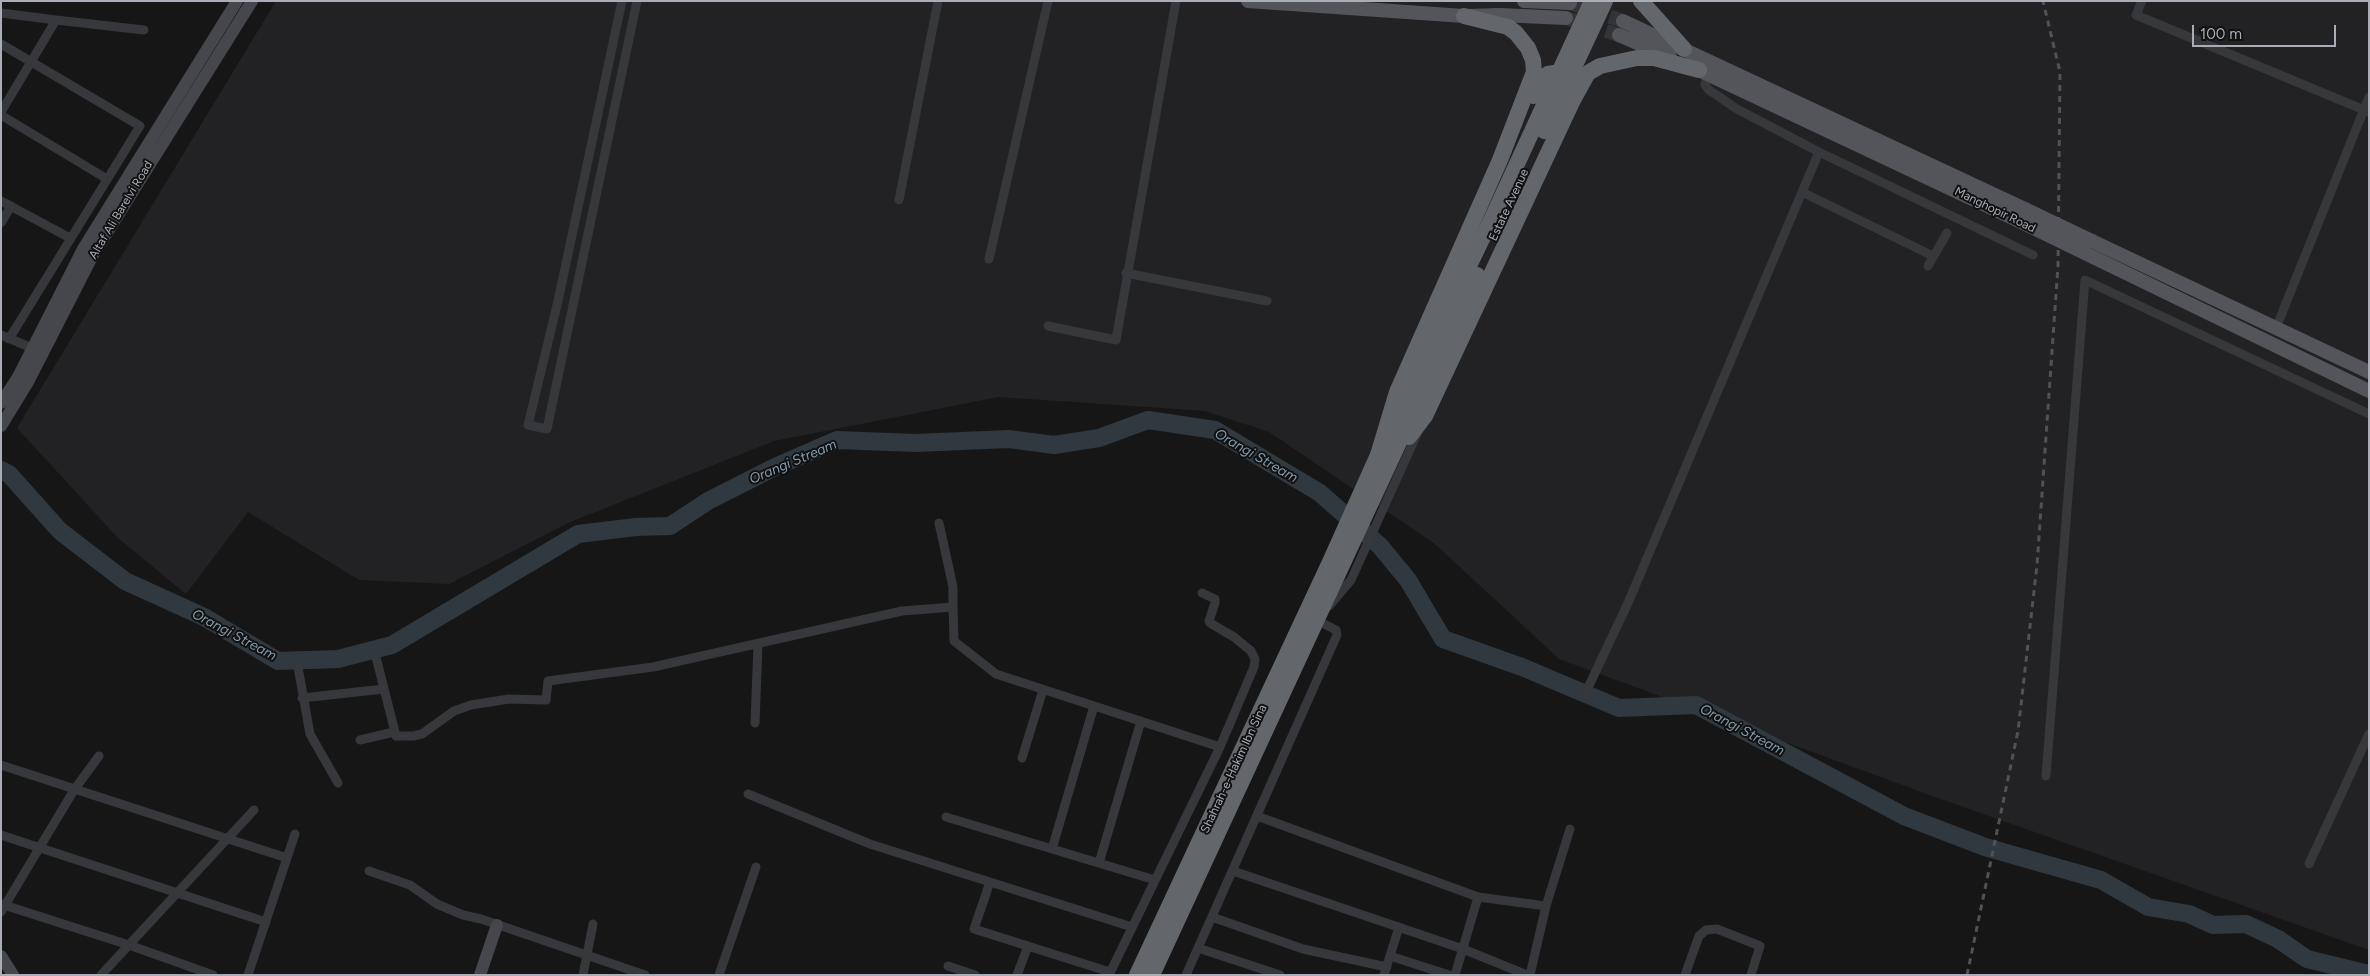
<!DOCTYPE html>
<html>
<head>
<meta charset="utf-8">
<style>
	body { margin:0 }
	#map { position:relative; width:2370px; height:976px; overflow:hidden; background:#161617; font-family:Figtree,sans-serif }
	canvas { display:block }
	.frame { position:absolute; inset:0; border:2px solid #a9aeb6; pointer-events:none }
	.scale { position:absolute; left:2192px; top:25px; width:144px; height:22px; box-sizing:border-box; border:2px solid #a9aeb6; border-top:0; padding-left:6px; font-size:15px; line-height:18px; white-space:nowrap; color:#a9aeb6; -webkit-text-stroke:4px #111112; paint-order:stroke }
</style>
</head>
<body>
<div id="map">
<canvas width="2370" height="976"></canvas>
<div class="frame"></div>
<div class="scale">100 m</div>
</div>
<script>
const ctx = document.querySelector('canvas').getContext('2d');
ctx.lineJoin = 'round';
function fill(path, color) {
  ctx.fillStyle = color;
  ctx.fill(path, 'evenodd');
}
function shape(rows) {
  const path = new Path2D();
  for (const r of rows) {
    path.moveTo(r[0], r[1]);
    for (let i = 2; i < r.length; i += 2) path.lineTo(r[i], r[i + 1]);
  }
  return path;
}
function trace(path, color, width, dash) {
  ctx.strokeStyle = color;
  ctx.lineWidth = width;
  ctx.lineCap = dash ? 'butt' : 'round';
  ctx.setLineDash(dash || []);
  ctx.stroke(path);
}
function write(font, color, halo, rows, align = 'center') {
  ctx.font = font + ' Figtree,sans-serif';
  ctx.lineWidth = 4;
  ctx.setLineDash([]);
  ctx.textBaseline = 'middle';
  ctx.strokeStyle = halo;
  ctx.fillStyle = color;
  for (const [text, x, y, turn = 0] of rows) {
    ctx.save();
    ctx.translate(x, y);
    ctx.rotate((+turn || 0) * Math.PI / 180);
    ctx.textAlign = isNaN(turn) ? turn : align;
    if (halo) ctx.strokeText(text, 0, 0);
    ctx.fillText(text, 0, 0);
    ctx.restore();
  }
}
fill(shape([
	[276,1,2369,1,2369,950,1935,797,1559,659,1435,544,1269,432,1205,411,999,397,774,441,568,523,449,584,359,580,248,512,186,594,118,538,17,428]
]), '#222224');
trace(shape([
	[1,470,9,474,60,531,125,581,204,617,278,661,338,659,392,645,578,534,636,527,670,526,708,501,775,467,837,440,915,443,1009,439,1054,445,1099,438,1148,420,1215,430,1320,493,1380,546,1408,580,1443,639,1522,667,1619,708,1696,705,1904,816,1985,847,2101,880,2148,907,2189,914,2213,925,2246,924,2278,939,2307,959,2369,974]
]), '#30393f', 18);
trace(shape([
	[1570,3,1623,21],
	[1566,18,1619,35]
]), '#333437', 14, [14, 7]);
trace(shape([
	[622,1,558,301,528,425,547,429,637,1],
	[2142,1,2136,15,2369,112],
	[1,13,56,20,1,112],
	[56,20,144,30],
	[1,44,140,126,9,339],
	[1708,74,1705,85,1709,90,1737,109,1819,152,2033,255],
	[1,115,107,179],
	[1802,192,1933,256],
	[899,200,938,1],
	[1,201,70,238],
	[1,223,11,206],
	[989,259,1048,1],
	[1928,266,1947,233],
	[1126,273,1267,301],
	[1048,326,1116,340,1176,1],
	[2276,328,2369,97],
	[1,335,32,348],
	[939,523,953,587,953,607],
	[1329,606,1351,580,1417,434],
	[376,657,396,736,413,736,422,734,454,711,471,705,509,699,546,700,548,681,653,667,902,611,953,607,954,641,996,674,1220,747],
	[298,667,310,734,338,783],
	[1585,694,1628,603,1819,152],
	[302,698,384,689],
	[755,723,758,644],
	[360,740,394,732],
	[1022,758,1043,690],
	[1,765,287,858],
	[2046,776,2085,280,2369,414],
	[748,794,870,844,1132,927],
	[1257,816,1478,897,1546,906],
	[946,817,1155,880],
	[1,835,266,922],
	[1052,849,1094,706],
	[1099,863,1141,721],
	[2309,864,2369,734],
	[369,871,410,885,437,904,463,915,481,919,645,975],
	[1233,871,1463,949,1527,975],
	[990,882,974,929,1110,972],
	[1,904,129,945,213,975],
	[1,912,74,790,99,756],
	[1212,917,1303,949,1387,967],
	[1198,948,1280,975],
	[1390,956,1449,975],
	[948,966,975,975],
	[101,975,254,810],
	[248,975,295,834],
	[583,975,593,924],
	[719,975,756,867],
	[1017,975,1028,946],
	[1109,975,1220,747,1254,667,1255,659,1251,651,1234,637,1210,623,1209,621,1215,603,1215,599,1202,593],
	[1186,975,1337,635,1336,630,1316,620,1318,618],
	[1384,975,1399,927],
	[1455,975,1478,897],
	[1530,975,1546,906,1570,829],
	[1685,975,1699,936,1706,930,1717,929,1760,946,1751,975]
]), '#37383c', 9);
trace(shape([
	[1,403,18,377,83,249,237,1],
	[1,426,28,382,93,255,252,1],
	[1,956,13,975],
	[480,975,497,925]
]), '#45474c', 12);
trace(shape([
	[1248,1,1464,16,1500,15,1566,18],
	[1524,1,1570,3],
	[1623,21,2025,209],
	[1619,35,1670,57],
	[1690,66,2019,221],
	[2092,241,2369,372],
	[2095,258,2369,391]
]), '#53555b', 14);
trace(shape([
	[1641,1,1684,49],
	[1534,96,1543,78,1548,74,1560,72,1570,78],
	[1409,437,1425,416,1572,102,1588,73,1600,66,1637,58,1654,58,1699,70],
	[1137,975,1330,562,1378,455,1397,392,1500,160,1534,72,1533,60,1528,48,1516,33,1508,27,1464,16],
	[1152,975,1414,410]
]), '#63676c', 16);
trace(shape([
	[1967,975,2018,731,2037,565,2058,266,2060,72,2043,1]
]), '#505257', 3, [6, 5]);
trace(shape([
	[2025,209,2092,241],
	[2019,221,2095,258]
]), '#53555b', 14);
trace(shape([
	[1544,131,1605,1],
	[1414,410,1477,275],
	[1378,455,1493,216,1592,1]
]), '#63676c', 16);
write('12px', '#a9aeb6', '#111112', [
	["Estate Avenue",1509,205,-65],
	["Altaf Ali Barelvi Road",121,210,-59],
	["Manghopir Road",1995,210,26],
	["Shahrah-e-Hakim Ibn Sina",1234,769,-65]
]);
write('italic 14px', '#839dae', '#111112', [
	["Orangi Stream",1256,456,30],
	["Orangi Stream",793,462,-23],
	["Orangi Stream",234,635,28],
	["Orangi Stream",1742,730,28]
]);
</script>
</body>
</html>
